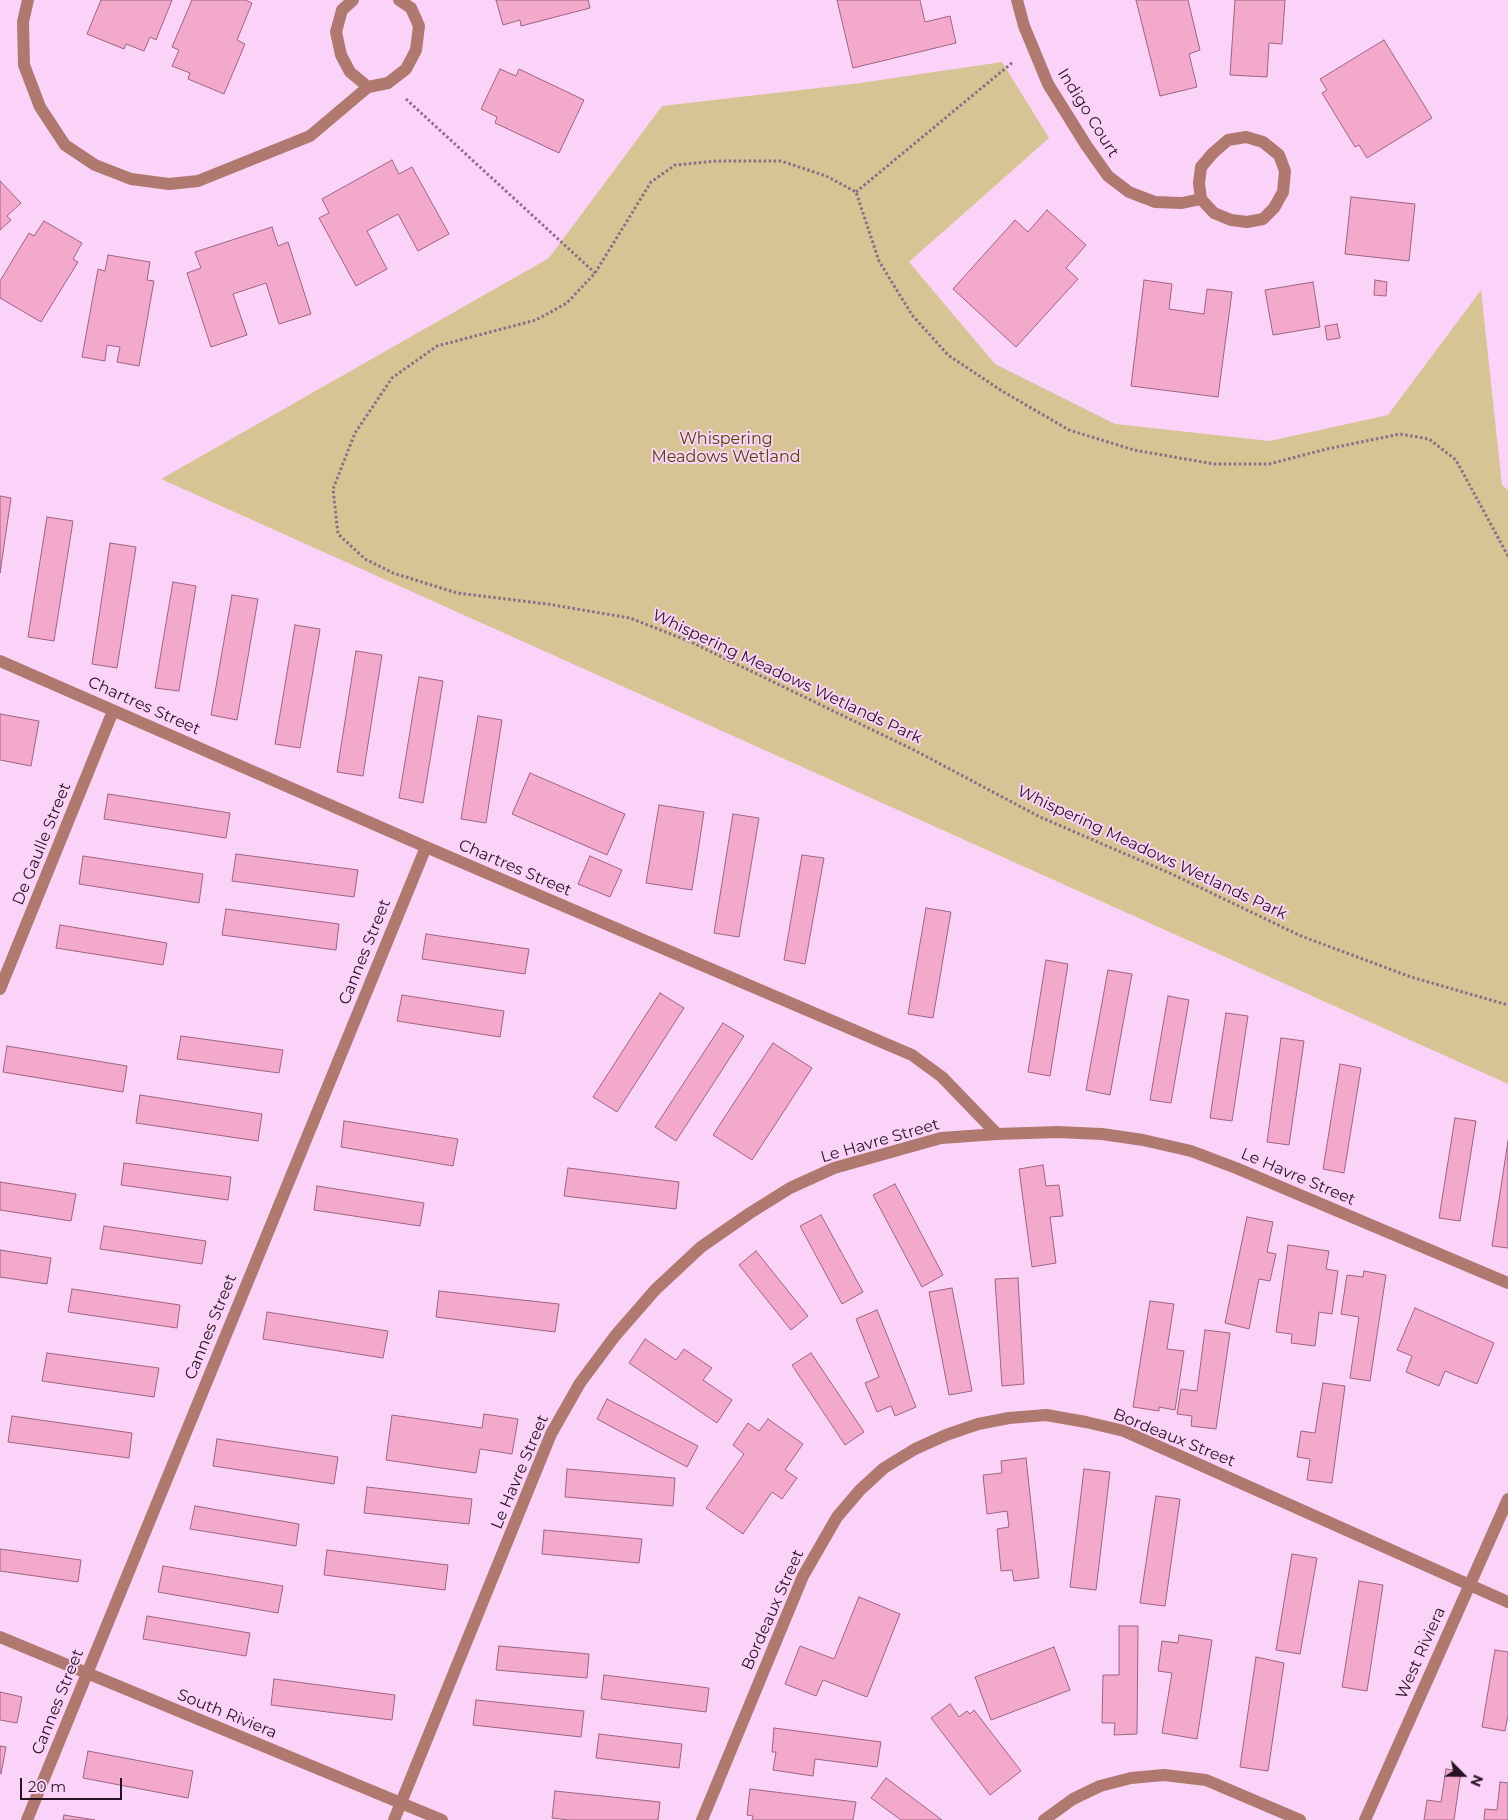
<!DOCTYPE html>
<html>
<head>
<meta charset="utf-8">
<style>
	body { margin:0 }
	#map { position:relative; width:1508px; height:1820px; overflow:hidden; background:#fcd3f8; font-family:Montserrat,sans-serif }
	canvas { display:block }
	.north { position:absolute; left:1438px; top:1750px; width:50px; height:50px; -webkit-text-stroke:4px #fcd3f8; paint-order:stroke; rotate:113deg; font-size:14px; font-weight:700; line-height:20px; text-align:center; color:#251323 }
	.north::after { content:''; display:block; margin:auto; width:18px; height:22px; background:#251323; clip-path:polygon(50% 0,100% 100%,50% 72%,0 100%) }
	.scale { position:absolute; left:20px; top:1778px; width:102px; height:22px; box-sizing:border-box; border:2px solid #251323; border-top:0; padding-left:6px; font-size:15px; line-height:18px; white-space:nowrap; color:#251323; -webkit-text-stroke:4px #fcd3f8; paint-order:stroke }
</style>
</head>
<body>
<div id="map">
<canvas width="1508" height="1820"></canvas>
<div class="north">N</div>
<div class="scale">20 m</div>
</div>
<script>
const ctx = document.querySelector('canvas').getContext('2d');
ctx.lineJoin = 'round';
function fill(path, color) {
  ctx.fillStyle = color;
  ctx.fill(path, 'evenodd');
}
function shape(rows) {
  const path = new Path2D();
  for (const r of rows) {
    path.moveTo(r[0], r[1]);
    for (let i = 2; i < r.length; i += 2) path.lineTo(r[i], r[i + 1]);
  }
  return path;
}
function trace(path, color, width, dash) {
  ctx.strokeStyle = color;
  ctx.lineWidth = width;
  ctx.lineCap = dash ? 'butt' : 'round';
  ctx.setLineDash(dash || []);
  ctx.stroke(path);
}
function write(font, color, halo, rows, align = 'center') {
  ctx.font = font + ' Montserrat,sans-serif';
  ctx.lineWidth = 4;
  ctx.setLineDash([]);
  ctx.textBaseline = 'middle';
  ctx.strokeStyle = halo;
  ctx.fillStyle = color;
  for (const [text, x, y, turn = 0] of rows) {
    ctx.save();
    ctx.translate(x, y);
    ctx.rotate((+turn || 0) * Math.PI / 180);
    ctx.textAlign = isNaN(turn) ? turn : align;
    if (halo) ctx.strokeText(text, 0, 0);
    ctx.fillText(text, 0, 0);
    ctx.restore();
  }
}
fill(shape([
	[1002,62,1049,138,909,262,995,364,1115,424,1270,441,1388,415,1481,290,1502,485,1508,490,1508,1084,161,479,549,258,662,106,853,84]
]), '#d6c494');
const building = shape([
	[101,0,172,0,156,40,150,37,144,51,126,44,124,49,87,34,101,0],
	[192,0,245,0,252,3,237,40,245,44,224,94,188,79,190,73,172,66,179,50,172,47,192,0],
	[496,0,588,0,590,8,521,26,520,20,503,25,496,0],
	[837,0,920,0,925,22,950,16,956,43,853,68,837,0],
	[1136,0,1188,0,1200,50,1189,54,1197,87,1160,96,1136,0],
	[1235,0,1285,0,1282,44,1269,43,1267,77,1230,75,1235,0],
	[1384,40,1432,118,1367,158,1359,145,1355,147,1322,93,1327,90,1320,79,1384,40],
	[500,69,516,76,519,69,584,100,559,153,495,123,497,117,481,109,500,69],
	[392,160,399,174,412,167,449,234,418,251,398,214,367,231,387,269,356,286,319,218,329,213,322,199,392,160],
	[0,181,21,203,7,216,11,220,0,230,0,181],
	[1351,197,1415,204,1409,261,1345,254,1351,197],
	[1047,210,1086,245,1066,268,1078,279,1016,347,953,289,1015,220,1028,232,1047,210],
	[44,221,82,243,73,259,78,262,41,322,0,298,0,281,29,233,34,236,44,221],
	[272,227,278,246,288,242,311,314,279,324,266,283,233,294,247,335,211,347,187,273,201,268,195,252,272,227],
	[108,255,150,262,147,280,154,281,139,366,117,362,120,347,107,345,105,361,82,357,98,269,105,271,108,255],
	[1144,280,1172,284,1169,309,1204,314,1207,289,1232,292,1218,397,1131,386,1144,280],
	[1375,280,1387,282,1386,296,1374,295,1375,280],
	[1313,282,1320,327,1273,335,1265,290,1313,282],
	[1337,324,1340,338,1327,340,1325,326,1337,324],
	[0,496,11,498,0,573,0,496],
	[47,517,73,521,54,641,28,637,47,517],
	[110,543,136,547,117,668,92,664,110,543],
	[173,582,196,586,179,691,155,688,173,582],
	[232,595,258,599,237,720,211,715,232,595],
	[295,625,320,629,300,748,275,744,295,625],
	[356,651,382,655,363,776,337,772,356,651],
	[419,677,443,681,423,803,399,798,419,677],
	[0,714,39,721,31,766,0,760,0,714],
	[478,716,502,720,486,823,461,819,478,716],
	[530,773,625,814,607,855,512,814,530,773],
	[108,794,230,813,226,838,104,819,108,794],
	[659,805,704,812,692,890,646,883,659,805],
	[733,814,759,818,739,937,714,933,733,814],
	[236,854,358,870,354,897,232,881,236,854],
	[802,855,824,858,805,964,784,960,802,855],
	[83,856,203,874,199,903,79,884,83,856],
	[590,856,622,870,610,897,578,884,590,856],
	[926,908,951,912,933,1018,908,1014,926,908],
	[226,909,339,924,336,950,222,935,226,909],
	[60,925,167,943,163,965,56,948,60,925],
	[426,934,529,949,525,974,422,959,426,934],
	[1046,960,1068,964,1050,1076,1028,1072,1046,960],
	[1108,970,1132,974,1110,1095,1086,1090,1108,970],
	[660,993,684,1008,617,1112,593,1097,660,993],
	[402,995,504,1011,500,1037,397,1021,402,995],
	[1168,996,1189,1000,1171,1103,1150,1100,1168,996],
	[1226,1013,1248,1016,1232,1121,1210,1118,1226,1013],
	[723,1023,744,1036,676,1141,655,1127,723,1023],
	[181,1036,283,1050,279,1073,177,1059,181,1036],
	[1281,1038,1304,1041,1289,1145,1267,1142,1281,1038],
	[773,1043,812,1068,752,1160,713,1135,773,1043],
	[7,1046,127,1066,123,1092,3,1072,7,1046],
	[1340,1064,1361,1068,1344,1173,1323,1169,1340,1064],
	[140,1095,262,1114,258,1141,136,1123,140,1095],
	[1455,1118,1476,1121,1460,1221,1439,1218,1455,1118],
	[344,1121,458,1139,453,1166,341,1147,344,1121],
	[1508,1141,1508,1248,1492,1246,1508,1141],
	[124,1163,231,1177,228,1200,121,1185,124,1163],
	[1043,1165,1046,1186,1059,1185,1063,1216,1050,1217,1056,1263,1032,1267,1019,1169,1043,1165],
	[568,1168,679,1182,676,1209,564,1196,568,1168],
	[0,1182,76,1194,71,1221,0,1210,0,1182],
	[895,1184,943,1275,922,1287,873,1195,895,1184],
	[317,1186,424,1203,420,1226,314,1210,317,1186],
	[821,1215,863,1292,842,1304,800,1226,821,1215],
	[1247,1217,1273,1222,1267,1252,1276,1254,1270,1281,1259,1279,1249,1329,1225,1323,1247,1217],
	[104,1226,206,1241,202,1264,100,1249,104,1226],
	[1288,1245,1329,1251,1326,1269,1338,1271,1332,1314,1319,1312,1315,1346,1291,1343,1292,1334,1276,1332,1288,1245],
	[0,1250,51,1258,47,1284,0,1277,0,1250],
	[756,1251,808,1316,791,1330,739,1265,756,1251],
	[1364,1271,1386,1275,1370,1381,1350,1378,1359,1317,1341,1314,1347,1275,1363,1277,1364,1271],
	[1018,1278,1024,1384,1002,1386,995,1279,1018,1278],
	[952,1288,972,1391,949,1395,929,1292,952,1288],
	[72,1289,180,1305,177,1328,68,1312,72,1289],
	[439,1291,559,1304,555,1332,436,1317,439,1291],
	[1150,1301,1174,1304,1167,1349,1184,1351,1175,1410,1159,1407,1159,1411,1133,1407,1150,1301],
	[1415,1308,1494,1343,1477,1384,1445,1371,1439,1386,1406,1372,1412,1356,1397,1350,1415,1308],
	[877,1310,916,1407,895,1416,891,1406,877,1412,865,1383,879,1377,856,1319,877,1310],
	[267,1312,388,1331,383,1358,263,1339,267,1312],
	[1205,1330,1230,1333,1216,1429,1191,1426,1192,1416,1177,1414,1181,1389,1197,1391,1205,1330],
	[645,1339,676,1360,684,1349,712,1368,703,1380,732,1400,717,1423,629,1363,645,1339],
	[47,1353,159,1368,154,1397,42,1381,47,1353],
	[811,1353,864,1432,845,1445,792,1365,811,1353],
	[1323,1383,1345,1386,1332,1483,1307,1480,1310,1459,1297,1457,1301,1431,1315,1433,1323,1383],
	[607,1399,698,1446,687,1467,597,1419,607,1399],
	[484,1414,518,1419,512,1454,480,1449,476,1473,386,1460,392,1415,482,1428,484,1414],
	[12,1416,132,1433,129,1458,8,1442,12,1416],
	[768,1419,803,1444,785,1470,797,1478,782,1499,772,1492,743,1534,706,1508,744,1454,733,1445,748,1423,759,1431,768,1419],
	[217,1439,338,1457,334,1484,213,1466,217,1439],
	[1026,1458,1039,1578,1014,1581,1012,1570,1001,1571,997,1529,1009,1527,1007,1511,987,1514,983,1475,1002,1473,1001,1461,1026,1458],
	[567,1469,675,1478,673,1506,565,1497,567,1469],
	[1084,1469,1110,1472,1096,1590,1070,1587,1084,1469],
	[367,1487,472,1499,469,1524,364,1513,367,1487],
	[1156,1496,1180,1499,1165,1606,1140,1603,1156,1496],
	[195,1506,299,1524,296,1546,190,1529,195,1506],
	[544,1530,642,1539,639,1563,542,1554,544,1530],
	[0,1549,81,1560,78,1582,0,1571,0,1549],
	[327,1550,448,1565,445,1590,324,1575,327,1550],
	[1292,1554,1317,1558,1300,1654,1276,1650,1292,1554],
	[163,1566,283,1586,278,1613,158,1592,163,1566],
	[1359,1581,1383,1585,1367,1691,1342,1687,1359,1581],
	[859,1597,900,1614,867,1697,823,1680,816,1696,785,1684,800,1646,834,1659,859,1597],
	[147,1616,250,1633,246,1656,143,1639,147,1616],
	[1119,1626,1138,1626,1137,1734,1114,1735,1115,1723,1102,1723,1103,1675,1119,1675,1119,1626],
	[1179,1635,1212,1640,1197,1739,1162,1733,1172,1673,1158,1671,1162,1641,1178,1643,1179,1635],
	[499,1646,589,1654,587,1678,496,1670,499,1646],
	[1054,1647,1070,1690,991,1720,975,1677,1054,1647],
	[1495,1650,1508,1652,1508,1715,1505,1731,1482,1727,1495,1650],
	[1256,1657,1284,1663,1268,1771,1240,1767,1256,1657],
	[604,1675,709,1688,706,1712,601,1699,604,1675],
	[274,1679,395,1695,392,1720,271,1705,274,1679],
	[0,1692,22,1697,17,1723,0,1720,0,1692],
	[476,1700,584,1711,581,1737,473,1725,476,1700],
	[950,1704,959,1717,967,1711,970,1714,974,1710,1021,1771,990,1795,931,1718,950,1704],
	[774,1728,881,1742,877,1767,815,1759,813,1776,773,1770,776,1752,772,1752,774,1728],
	[599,1734,682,1744,679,1768,596,1758,599,1734],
	[0,1746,6,1747,1,1774,0,1773,0,1746],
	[88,1751,193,1771,188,1798,83,1778,88,1751],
	[1446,1769,1461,1771,1454,1820,1424,1820,1427,1800,1441,1802,1446,1769],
	[886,1778,942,1820,901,1820,871,1798,886,1778],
	[1500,1782,1508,1783,1508,1820,1484,1820,1485,1809,1497,1810,1500,1782],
	[750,1789,856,1802,853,1820,752,1820,753,1816,747,1815,750,1789],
	[555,1791,660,1802,658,1820,569,1820,552,1818,555,1791],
	[64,1815,95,1820,63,1820,64,1815]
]);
fill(building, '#f3a9cc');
trace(building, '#9d6480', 1);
trace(shape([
	[406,99,595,273],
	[856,192,1013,62],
	[1508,556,1456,460,1429,439,1400,434,1327,449,1269,464,1214,464,1134,450,1069,430,1002,391,948,355,912,315,879,261,856,192,826,176,781,161,717,161,675,165,651,182,595,273,567,303,536,320,437,346,392,378,355,433,333,489,338,534,365,559,393,573,457,593,547,604,630,618,691,642,792,691,914,750,1040,817,1174,875,1301,936,1411,977,1508,1005]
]), '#8b6e88', 3, [2.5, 2.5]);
trace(shape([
	[28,0,23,22,24,65,40,107,65,145,95,165,131,179,169,184,198,181,310,136,368,87,388,83,406,69,416,50,419,26,411,8,399,0],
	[353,0,342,10,336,32,341,55,350,72,368,87],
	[1017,0,1024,26,1048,84,1086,145,1108,176,1129,192,1155,202,1182,203,1201,199],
	[1246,137,1263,142,1279,155,1285,171,1283,192,1274,208,1263,219,1247,222,1231,220,1214,213,1201,199,1199,183,1201,167,1213,153,1228,140,1246,137],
	[0,661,426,847,912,1055,942,1077,997,1134],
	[0,989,113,711],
	[0,1637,442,1820],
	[27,1820,426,847],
	[394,1820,551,1434,580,1383,615,1336,655,1290,701,1247,750,1213,790,1188,834,1168,941,1138,997,1134,1058,1132,1102,1134,1143,1140,1191,1151,1236,1168,1508,1283],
	[702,1820,803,1576,837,1517,860,1490,884,1468,915,1449,946,1435,978,1424,1009,1418,1046,1415,1086,1422,1124,1431,1508,1602],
	[1044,1820,1073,1799,1100,1786,1131,1778,1164,1775,1206,1780,1300,1820],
	[1365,1820,1508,1499]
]), '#b07970', 12);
write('16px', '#251323', '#fcd3f8', [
	["Indigo Court",1088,113,58],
	["Whispering Meadows Wetlands Park",787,677,25],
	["Chartres Street",144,706,24],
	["De Gaulle Street",42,844,-68],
	["Whispering Meadows Wetlands Park",1152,853,25],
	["Chartres Street",515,868,23],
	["Cannes Street",365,952,-68],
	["Le Havre Street",880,1141,-16],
	["Le Havre Street",1298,1177,23],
	["Cannes Street",211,1327,-68],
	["Bordeaux Street",1174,1438,22],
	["Le Havre Street",520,1472,-67],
	["Bordeaux Street",773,1610,-66],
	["West Riviera",1421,1653,-66],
	["Cannes Street",58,1702,-68],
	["South Riviera",227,1714,22]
]);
write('16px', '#554306', '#fcd3f8', [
	["Whispering",726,439],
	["Meadows Wetland",726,457]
]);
</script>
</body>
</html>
